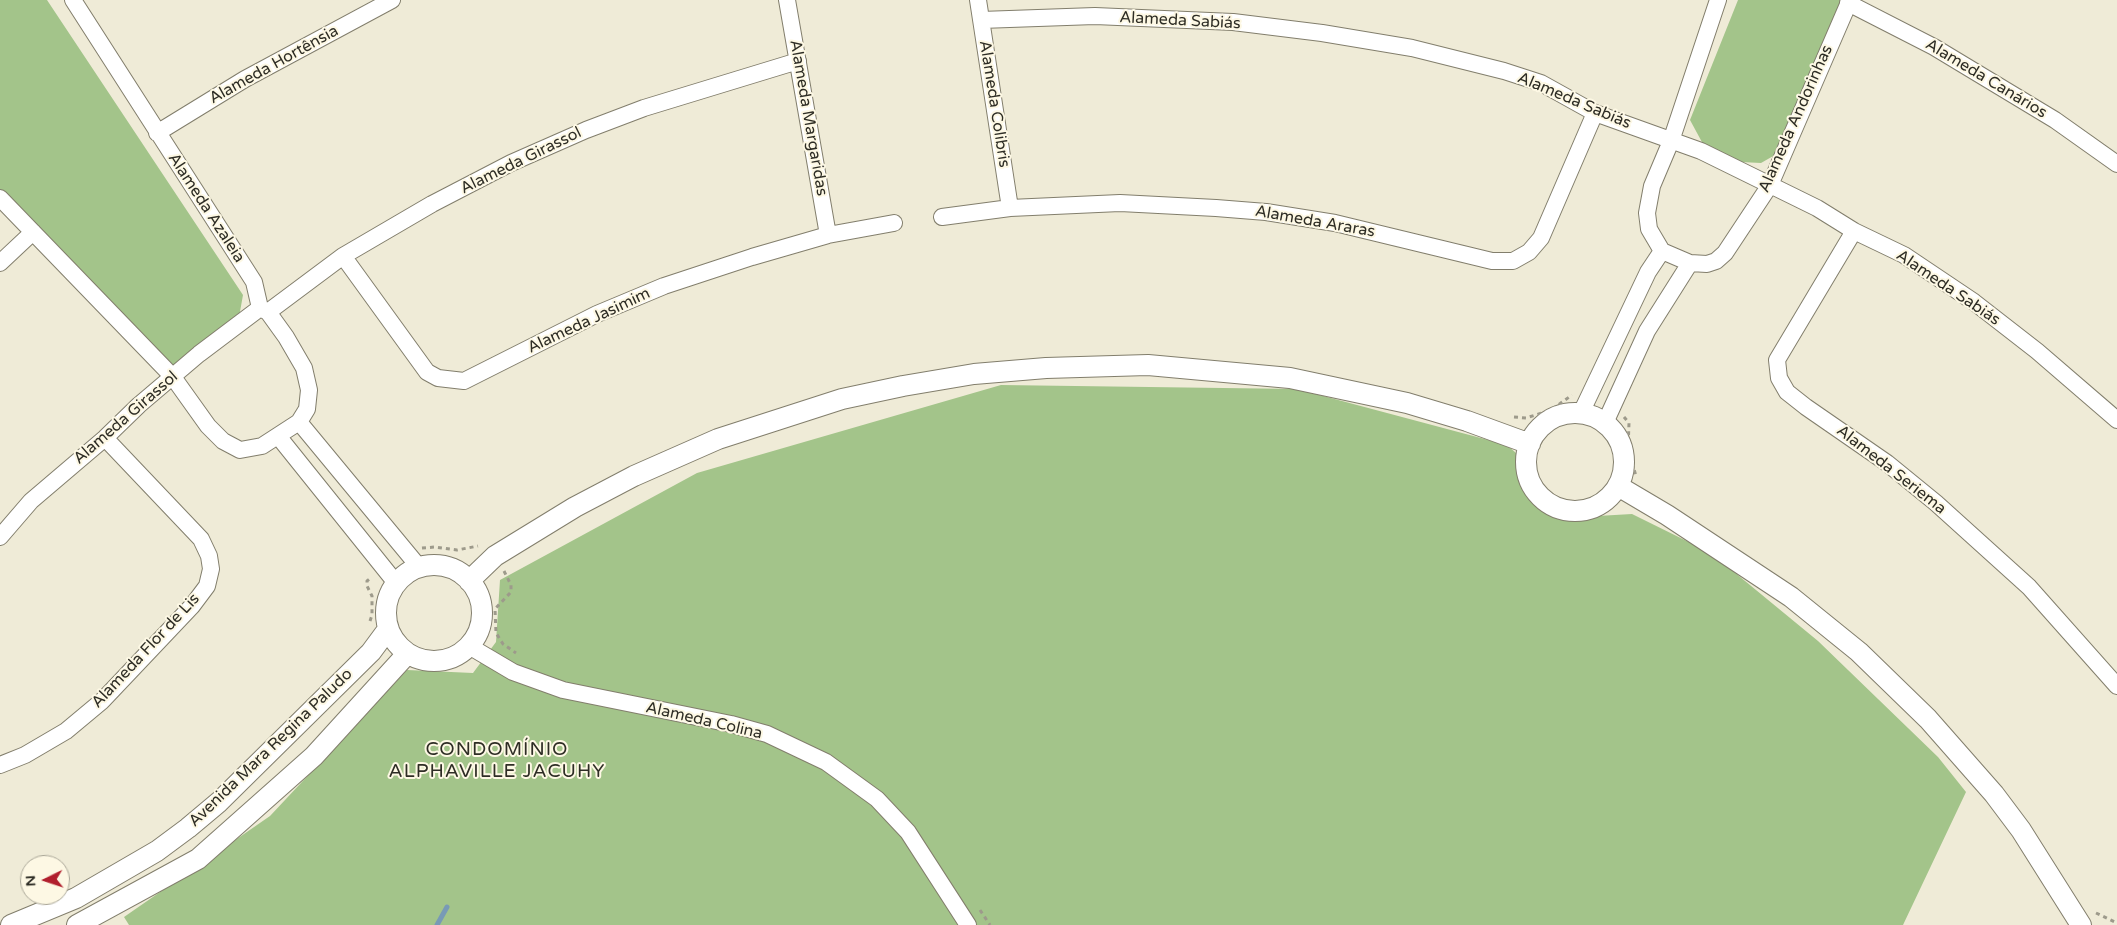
<!DOCTYPE html>
<html>
<head>
<meta charset="utf-8">
<style>
	body { margin:0 }
	#map { position:relative; width:2117px; height:925px; overflow:hidden; background:#efebd7; font-family:"Varela Round",sans-serif }
	canvas { display:block }
	.north { position:absolute; left:20px; top:855px; width:50px; height:50px; box-sizing:border-box; background:#fdf8e4; border:1px solid #aaa798; border-radius:50%; rotate:266deg; font-size:14px; font-weight:700; line-height:20px; text-align:center; color:#2e2d25 }
	.north::after { content:''; display:block; margin:auto; width:18px; height:22px; background:#b11f2d; clip-path:polygon(50% 0,100% 100%,50% 72%,0 100%) }
</style>
</head>
<body>
<div id="map">
<canvas width="2117" height="925"></canvas>
<div class="north">N</div>
</div>
<script>
const ctx = document.querySelector('canvas').getContext('2d');
ctx.lineJoin = 'round';
function fill(path, color) {
  ctx.fillStyle = color;
  ctx.fill(path, 'evenodd');
}
function shape(rows) {
  const path = new Path2D();
  for (const r of rows) {
    if (r.length === 3) {
      path.moveTo(r[0] + r[2], r[1]);
      path.arc(r[0], r[1], r[2], 0, 2 * Math.PI);
      continue;
    }
    path.moveTo(r[0], r[1]);
    for (let i = 2; i < r.length; i += 2) path.lineTo(r[i], r[i + 1]);
  }
  return path;
}
function trace(path, color, width, dash) {
  ctx.strokeStyle = color;
  ctx.lineWidth = width;
  ctx.lineCap = dash ? 'butt' : 'round';
  ctx.setLineDash(dash || []);
  ctx.stroke(path);
}
function write(font, color, halo, rows, align = 'center') {
  ctx.font = font + ' "Varela Round",sans-serif';
  ctx.lineWidth = 4;
  ctx.setLineDash([]);
  ctx.textBaseline = 'middle';
  ctx.strokeStyle = halo;
  ctx.fillStyle = color;
  for (const [text, x, y, turn = 0] of rows) {
    ctx.save();
    ctx.translate(x, y);
    ctx.rotate((+turn || 0) * Math.PI / 180);
    ctx.textAlign = isNaN(turn) ? turn : align;
    if (halo) ctx.strokeText(text, 0, 0);
    ctx.fillText(text, 0, 0);
    ctx.restore();
  }
}
fill(shape([
	[0,0,47,0,243,295,239,317,181,366,162,365,0,206],
	[1738,0,1853,0,1775,155,1761,163,1741,162,1703,144,1690,120],
	[1001,385,1297,389,1507,445,1534,469,1563,518,1632,514,1711,553,1818,641,1938,757,1966,792,1903,925,129,925,124,917,270,816,407,670,473,673,496,642,500,580,697,473]
]), '#a3c48a');
trace(shape([
	[437,925,447,907]
]), '#789ab6', 5);
const minor = shape([
	[787,0,828,235],
	[978,0,1010,208],
	[1718,0,1671,141,1652,186,1647,213,1649,229,1662,251,1690,263,1707,264,1716,261,1725,253,1770,185,1850,0],
	[1848,3,1934,47,2055,120,2117,164],
	[981,20,1095,16,1233,22,1322,33,1412,48,1504,71,1541,83,1595,113,1701,151,1817,208,1854,231,1904,255,1974,302,2037,351,2117,420],
	[157,133,245,79,392,0],
	[0,198,173,377,208,426,223,441,240,450,262,446,299,422,307,409,309,390,304,368,286,337,268,312,260,308,254,282,73,0],
	[942,217,1010,208,1120,203,1216,208,1266,212,1335,223,1492,261,1513,261,1529,252,1541,238,1595,113],
	[1854,231,1777,360,1779,378,1787,392,1806,407,1887,463,1936,503,2029,587,2117,686],
	[343,256,427,372,438,378,464,381,597,314,664,286,752,257,828,235,894,223],
	[0,263,33,232],
	[268,312,343,256,432,204,511,163,586,130,644,108,798,61],
	[1581,413,1648,272,1662,251],
	[299,422,419,567],
	[1605,423,1647,331,1690,263],
	[278,436,396,583],
	[0,537,31,501,105,438,139,405,199,354,260,308],
	[469,646,513,672,563,690,731,724,767,734,826,762,877,799,908,832,968,925],
	[0,765,25,755,66,731,102,701,192,606,207,586,211,569,209,556,201,539,105,438]
]);
const tertiary = shape([
	[1575,462,49],
	[1618,486,1667,515,1791,597,1859,652,1928,719,1994,794,2021,830,2081,925],
	[434,613,48],
	[469,581,495,556,575,507,634,476,718,439,842,399,903,386,974,374,1046,368,1148,365,1290,378,1407,403,1467,421,1530,444],
	[11,925,76,898,157,851,188,828,219,802,371,652,388,629],
	[77,925,198,859,314,756,407,654]
]);
trace(minor, '#827e6c', 18);
trace(tertiary, '#827e6c', 22);
trace(shape([
	[1514,417,1526,418,1551,410,1572,395],
	[1624,417,1629,423,1628,449,1636,476],
	[422,548,435,547,457,550,478,546],
	[504,571,511,585,511,592,495,609,496,633,503,644,516,653],
	[370,621,372,615,372,596,367,586,367,581,372,577],
	[980,910,990,925],
	[2096,913,2117,923]
]), '#9d9a8b', 3, [4, 4]);
trace(minor, '#fff', 16);
trace(tertiary, '#fff', 20);
write('16px', '#2e2d25', '#fdf8e4', [
	["Alameda Sabiás",1180,21,3],
	["Alameda Hortênsia",274,65,-29],
	["Alameda Canários",1986,79,31],
	["Alameda Sabiás",1574,101,23],
	["Alameda Colibris",994,104,81],
	["Alameda Margaridas",808,118,80],
	["Alameda Andorinhas",1796,119,-66],
	["Alameda Girassol",521,161,-26],
	["Alameda Azaleia",206,208,57],
	["Alameda Araras",1315,222,10],
	["Alameda Sabiás",1948,288,34],
	["Alameda Jasimim",589,321,-25],
	["Alameda Girassol",126,418,-41],
	["Alameda Seriema",1891,470,38],
	["Alameda Flor de Lis",146,651,-47],
	["Alameda Colina",704,721,13],
	["Avenida Mara Regina Paludo",271,748,-44]
]);
ctx.letterSpacing = '1px';
write('19px', '#2e2d25', '#fdf8e4', [
	["CONDOMÍNIO",497,750],
	["ALPHAVILLE JACUHY",497,772]
]);
ctx.letterSpacing = '0px';
</script>
</body>
</html>
